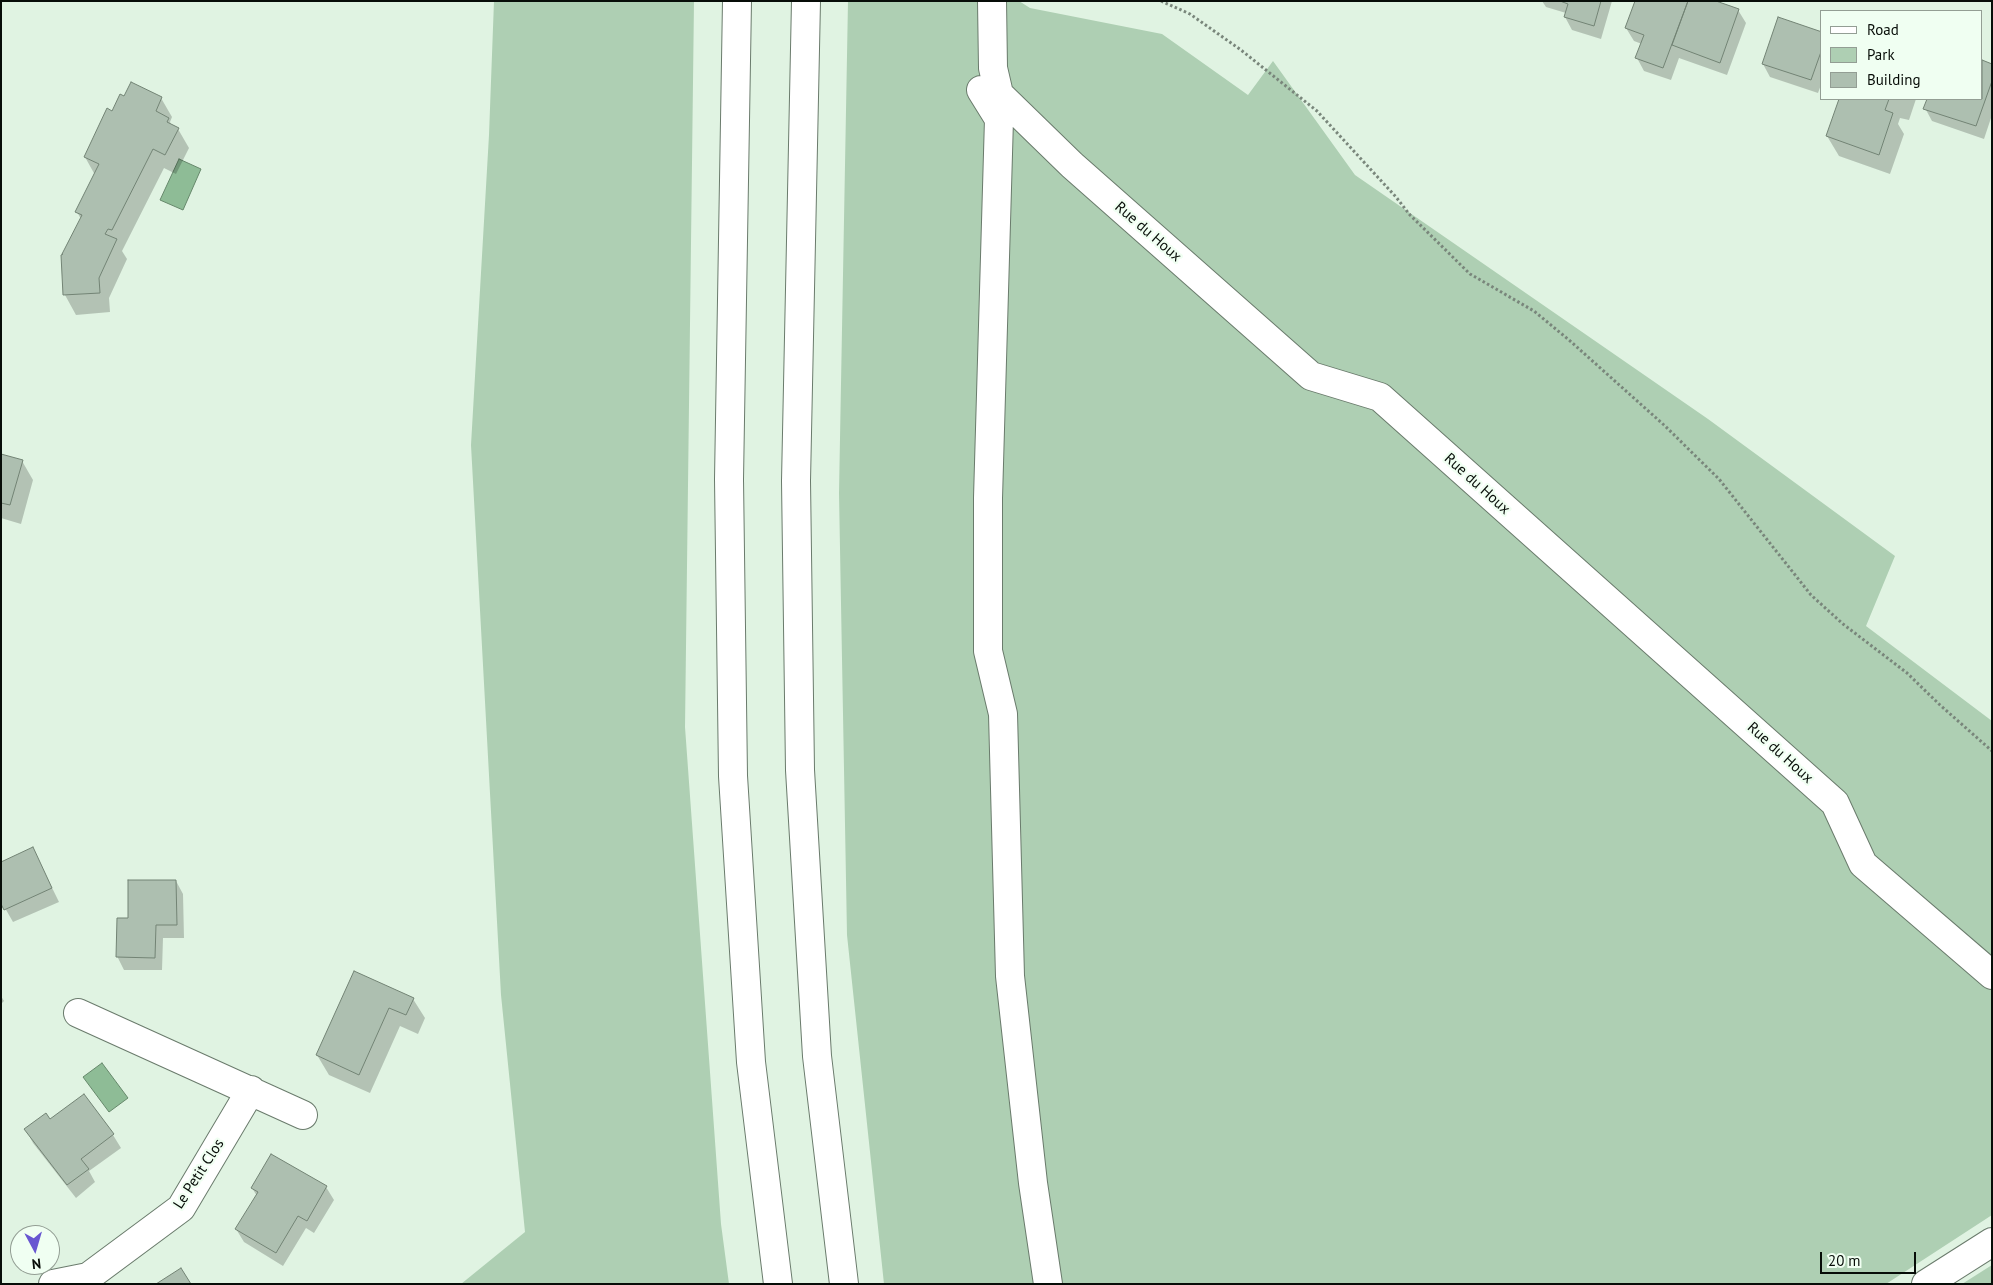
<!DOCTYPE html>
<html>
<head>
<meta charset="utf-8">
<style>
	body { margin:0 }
	#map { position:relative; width:1993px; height:1285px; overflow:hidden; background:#e0f3e2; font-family:"PT Sans",sans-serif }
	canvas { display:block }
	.frame { position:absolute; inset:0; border:2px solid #070d08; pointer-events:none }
	.legend { position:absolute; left:1820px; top:10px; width:162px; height:90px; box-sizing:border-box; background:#f0fff2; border:1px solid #939e94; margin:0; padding:6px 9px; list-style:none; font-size:15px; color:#070d08 }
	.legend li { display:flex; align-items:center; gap:10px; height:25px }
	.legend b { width:25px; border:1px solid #939e94 }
	.north { position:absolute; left:10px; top:1225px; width:50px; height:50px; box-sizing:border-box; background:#f0fff2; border:1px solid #939e94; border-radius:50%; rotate:174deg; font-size:14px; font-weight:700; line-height:20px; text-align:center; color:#070d08 }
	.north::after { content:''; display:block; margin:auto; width:18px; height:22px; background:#6857d1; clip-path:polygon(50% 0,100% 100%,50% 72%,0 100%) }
	.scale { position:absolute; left:1820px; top:1252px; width:96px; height:22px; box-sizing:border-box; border:2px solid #070d08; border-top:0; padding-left:6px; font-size:15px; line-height:18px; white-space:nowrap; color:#070d08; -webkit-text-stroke:4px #f0fff2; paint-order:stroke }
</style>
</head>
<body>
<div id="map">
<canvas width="1993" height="1285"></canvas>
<div class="frame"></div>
<ul class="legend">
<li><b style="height:6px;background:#fff"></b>Road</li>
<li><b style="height:14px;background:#aecfb3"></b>Park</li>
<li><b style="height:14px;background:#adbfb0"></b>Building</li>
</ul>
<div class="north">N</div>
<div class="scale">20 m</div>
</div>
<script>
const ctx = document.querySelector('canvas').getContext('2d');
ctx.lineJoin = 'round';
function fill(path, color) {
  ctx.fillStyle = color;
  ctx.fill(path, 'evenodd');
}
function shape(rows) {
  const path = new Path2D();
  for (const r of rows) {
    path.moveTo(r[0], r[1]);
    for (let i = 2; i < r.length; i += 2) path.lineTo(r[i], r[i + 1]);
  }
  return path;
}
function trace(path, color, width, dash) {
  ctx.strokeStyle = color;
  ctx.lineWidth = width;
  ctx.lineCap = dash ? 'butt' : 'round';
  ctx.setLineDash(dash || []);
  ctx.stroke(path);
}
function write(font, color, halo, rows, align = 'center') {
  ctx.font = font + ' "PT Sans",sans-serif';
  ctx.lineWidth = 4.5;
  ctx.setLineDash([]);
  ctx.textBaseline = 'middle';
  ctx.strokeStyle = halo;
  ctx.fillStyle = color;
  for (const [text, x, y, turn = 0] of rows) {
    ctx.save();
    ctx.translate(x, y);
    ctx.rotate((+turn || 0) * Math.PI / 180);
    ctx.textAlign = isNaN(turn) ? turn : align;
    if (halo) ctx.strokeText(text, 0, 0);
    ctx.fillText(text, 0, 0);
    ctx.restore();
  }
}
fill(shape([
	[494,1,694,1,685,727,721,1224,729,1284,461,1284,525,1232,501,995,471,445,489,135],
	[848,1,1019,1,1030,8,1162,34,1248,95,1273,61,1355,175,1708,419,1895,556,1866,626,1992,721,1992,1215,1886,1284,884,1284,847,935,839,493],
	[1992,1265,1992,1284,1962,1284]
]), '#aecfb3');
const water = shape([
	[179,159,201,169,183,210,160,200,179,159],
	[102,1063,128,1098,109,1112,83,1077,102,1063]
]);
fill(water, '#8ebc96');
trace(water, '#66886b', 1);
fill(shape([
	[1542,1,1612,1,1601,39,1572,30,1565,17,1566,13,1546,7],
	[1636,1,1712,1,1738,10,1746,23,1727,75,1679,58,1671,80,1644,71,1637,58,1642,44,1634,41,1626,28],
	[1822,33,1822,82,1818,93,1770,77,1763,64],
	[1982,62,1992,65,1992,115,1984,139,1932,121,1925,108,1928,99,1982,99],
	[125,97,161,98,172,117,170,122,172,126,178,129,189,148,176,174,164,168,122,251,127,259,109,298,110,312,76,315,65,295,62,255,81,219,77,212,95,175,85,157,112,113],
	[1841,99,1916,99,1909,120,1900,118,1898,124,1904,134,1890,174,1839,156,1827,136],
	[1,455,22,461,33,480,21,524,1,518],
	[33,849,59,902,13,922,1,901],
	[176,881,183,894,184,938,163,938,162,970,124,970,117,956,130,919],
	[355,972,413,999,425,1018,418,1034,400,1026,370,1093,329,1075,317,1055],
	[1,996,4,1001,1,1004],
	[84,1096,113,1135,121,1148,89,1171,95,1182,76,1198,33,1143,26,1130,50,1121],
	[326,1187,334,1200,314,1233,306,1228,283,1266,244,1242,236,1229,257,1196,252,1188]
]), '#0003');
const building = shape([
	[1560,1,1601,1,1594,26,1564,17,1568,4,1560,1],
	[1635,1,1688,1,1663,68,1635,58,1644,35,1625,28,1635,1],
	[1688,1,1716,1,1739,9,1720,63,1672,45,1688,1],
	[1778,17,1822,32,1822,49,1811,80,1762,64,1778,17],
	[1982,60,1992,64,1992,81,1976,126,1923,109,1927,99,1982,99,1982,60],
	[131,82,162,97,156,111,169,118,167,122,179,128,165,155,153,149,112,230,108,229,105,234,117,239,99,278,100,293,63,295,61,255,63,254,62,254,82,215,75,212,99,164,84,157,107,108,112,111,120,94,124,96,131,82],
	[1839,99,1889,99,1885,110,1893,113,1879,155,1826,136,1839,99],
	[1,454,23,460,10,505,1,503,1,454],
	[33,847,52,888,4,910,1,904,1,862,33,847],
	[128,880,176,880,177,925,156,925,155,958,116,957,117,918,128,918,128,880],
	[354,971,414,998,406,1015,389,1008,359,1075,316,1055,354,971],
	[84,1094,114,1134,81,1159,89,1169,67,1185,24,1129,46,1113,50,1119,84,1094],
	[271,1154,327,1186,307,1221,298,1216,276,1253,235,1229,258,1192,251,1188,271,1154],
	[181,1268,191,1284,156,1284,181,1268]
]);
fill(building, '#adbfb0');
trace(building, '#728374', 1);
const minor = shape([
	[992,1,993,68,999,94,1072,165,1311,376,1380,397,1835,803,1863,864,1992,975],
	[981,90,999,119,988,498,988,651,1003,714,1010,976,1033,1183,1048,1284],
	[78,1013,303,1115],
	[53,1284,88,1277,181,1208,251,1090],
	[1926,1284,1992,1242]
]);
const highway = shape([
	[737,1,729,479,733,776,751,1062,778,1284],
	[806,1,796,481,800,770,817,1056,844,1284]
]);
trace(minor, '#6a7b6c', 30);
trace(highway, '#6a7b6c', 30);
trace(shape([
	[1161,1,1190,14,1241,50,1317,111,1396,197,1410,215,1470,274,1534,311,1569,340,1664,425,1719,479,1811,595,1843,624,1907,673,1940,705,1992,751]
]), '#79867b', 3, [2.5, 2.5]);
trace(minor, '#fff', 28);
trace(highway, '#fff', 28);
write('15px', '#070d08', '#f0fff2', [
	["Rue du Houx",1148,232,41],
	["Rue du Houx",1477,484,42],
	["Rue du Houx",1780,753,42],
	["Le Petit Clos",199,1174,-57]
]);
</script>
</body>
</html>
